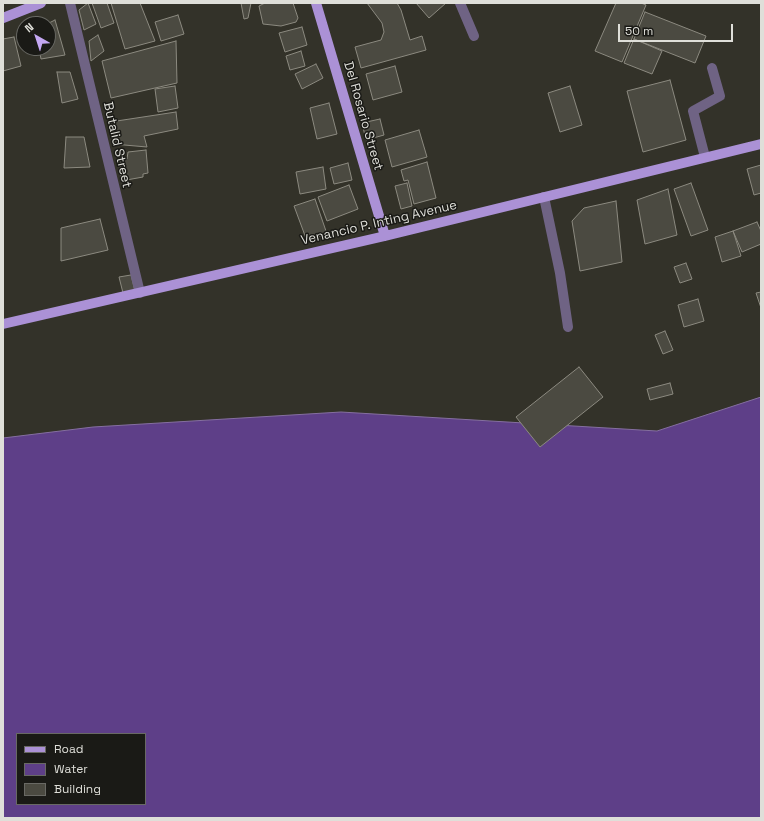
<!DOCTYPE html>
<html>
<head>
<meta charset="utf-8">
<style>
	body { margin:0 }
	#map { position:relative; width:764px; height:821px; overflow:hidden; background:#333229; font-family:"Space Grotesk",sans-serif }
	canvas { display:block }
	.frame { position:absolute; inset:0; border:4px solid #dfdfd9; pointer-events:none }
	.legend { position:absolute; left:16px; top:733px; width:130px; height:72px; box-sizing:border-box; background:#1a1a16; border:1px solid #696964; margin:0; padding:5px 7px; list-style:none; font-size:12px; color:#dfdfd9 }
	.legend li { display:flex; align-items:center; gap:8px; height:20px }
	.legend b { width:20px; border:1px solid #696964 }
	.north { position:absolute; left:16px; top:16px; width:40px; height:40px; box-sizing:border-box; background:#1a1a16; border:1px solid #696964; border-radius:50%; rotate:321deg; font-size:11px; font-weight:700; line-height:16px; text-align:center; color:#dfdfd9 }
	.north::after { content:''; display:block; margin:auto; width:14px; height:18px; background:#c3a7f2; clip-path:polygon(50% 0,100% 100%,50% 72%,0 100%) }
	.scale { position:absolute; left:618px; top:24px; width:115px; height:18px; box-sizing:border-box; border:2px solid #dfdfd9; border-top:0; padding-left:5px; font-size:12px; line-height:14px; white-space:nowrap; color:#dfdfd9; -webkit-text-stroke:3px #1a1a16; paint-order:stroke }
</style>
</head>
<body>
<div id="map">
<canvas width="764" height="821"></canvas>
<div class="frame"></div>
<ul class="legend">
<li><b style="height:5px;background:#ab91d6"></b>Road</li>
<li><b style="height:11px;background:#5e3f88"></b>Water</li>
<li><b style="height:11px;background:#4b4a41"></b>Building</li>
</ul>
<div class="north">N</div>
<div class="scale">50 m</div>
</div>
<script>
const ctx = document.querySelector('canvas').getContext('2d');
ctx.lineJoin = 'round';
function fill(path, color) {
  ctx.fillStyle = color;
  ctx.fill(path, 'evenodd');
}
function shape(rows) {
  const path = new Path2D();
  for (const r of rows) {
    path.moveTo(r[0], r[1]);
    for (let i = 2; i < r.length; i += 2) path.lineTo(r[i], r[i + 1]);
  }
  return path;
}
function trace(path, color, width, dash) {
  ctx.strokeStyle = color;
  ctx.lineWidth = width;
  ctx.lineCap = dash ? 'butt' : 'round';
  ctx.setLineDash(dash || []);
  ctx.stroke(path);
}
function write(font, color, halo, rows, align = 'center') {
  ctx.font = font + ' "Space Grotesk",sans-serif';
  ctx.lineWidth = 3;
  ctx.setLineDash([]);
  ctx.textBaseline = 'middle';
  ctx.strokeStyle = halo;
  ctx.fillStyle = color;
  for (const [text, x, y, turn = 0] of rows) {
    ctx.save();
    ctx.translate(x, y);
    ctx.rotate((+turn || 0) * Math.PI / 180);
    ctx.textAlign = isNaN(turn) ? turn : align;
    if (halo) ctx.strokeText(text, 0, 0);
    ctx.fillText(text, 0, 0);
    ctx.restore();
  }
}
const water = shape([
	[761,397,761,818,3,818,3,438,93,427,341,412,657,431,761,397],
	[17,734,145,734,145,804,17,804,17,734]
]);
fill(water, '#5e3f88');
trace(water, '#856fa0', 1);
const building = shape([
	[88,3,96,24,84,30,79,10,88,3],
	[92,3,107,3,114,23,101,28,92,3],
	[111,3,140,3,155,41,125,49,111,3],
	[241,3,251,3,248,18,244,19,241,3],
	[265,3,293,3,298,18,296,22,281,26,263,24,259,6,265,3],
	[367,3,397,3,401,10,410,40,422,36,426,50,361,68,355,47,381,40,384,32,382,23,367,3],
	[416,3,446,3,429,18,416,3],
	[616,3,641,3,646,5,622,62,595,51,616,3],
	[645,12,706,36,695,63,634,39,645,12],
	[178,15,184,34,161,41,155,22,178,15],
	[55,20,65,55,41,59,39,48,48,48,47,24,55,20],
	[302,27,307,45,285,52,279,33,302,27],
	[98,35,104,51,91,61,89,41,98,35],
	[14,37,21,66,3,71,3,39,14,37],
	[634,39,662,51,652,74,624,63,634,39],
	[176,41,177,83,111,98,102,61,176,41],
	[301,51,305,66,290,70,286,56,301,51],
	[316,64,323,78,302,89,295,74,316,64],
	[395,66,402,92,373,100,366,74,395,66],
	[57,72,70,72,78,99,62,103,57,72],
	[670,80,686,140,643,152,627,91,670,80],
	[175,86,178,108,158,112,155,89,175,86],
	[570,86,582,125,560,132,548,93,570,86],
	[329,103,337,134,317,139,310,108,329,103],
	[176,112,178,129,144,136,147,147,113,144,110,122,176,112],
	[380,119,384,135,366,140,362,123,380,119],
	[419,130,427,157,392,167,385,140,419,130],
	[66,137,84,137,90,167,64,168,66,137],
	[146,150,148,173,143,174,143,177,121,181,120,160,127,159,128,152,146,150],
	[427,162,436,198,414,204,408,180,404,181,401,170,427,162],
	[348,163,352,180,334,184,330,168,348,163],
	[761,165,761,193,754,195,747,169,761,165],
	[323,167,326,189,300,194,296,172,323,167],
	[407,183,412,206,401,209,395,186,407,183],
	[691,183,708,230,691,236,674,189,691,183],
	[349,185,358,209,327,221,318,197,349,185],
	[668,189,677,235,645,244,637,200,668,189],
	[315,199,327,234,307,241,294,206,315,199],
	[616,201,622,262,580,271,572,221,584,208,616,201],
	[100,219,108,250,61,261,61,228,100,219],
	[757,222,761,231,761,244,742,252,733,231,757,222],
	[733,231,741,256,722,262,715,237,733,231],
	[686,263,692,279,680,283,674,267,686,263],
	[131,275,135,291,123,293,119,277,131,275],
	[761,292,761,308,756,293,761,292],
	[698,299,704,321,684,327,678,305,698,299],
	[665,331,673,350,663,354,655,335,665,331],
	[579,367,603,397,540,447,516,417,579,367],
	[670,383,673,394,650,400,647,389,670,383]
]);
fill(building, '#4b4a41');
trace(building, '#8c8a80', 1);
trace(shape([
	[70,3,140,293],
	[460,3,474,36],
	[705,157,693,111,720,96,712,68],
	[544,197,560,273,568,327]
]), '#6f6384', 10);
trace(shape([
	[316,3,385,236],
	[3,18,41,3],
	[3,324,385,236,761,144]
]), '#ab91d6', 10);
write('13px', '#dfdfd9', '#1a1a16', [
	["Del Rosario Street",363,116,74],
	["Butalid Street",117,145,77],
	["Venancio P. Inting Avenue",379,223,-13]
]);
</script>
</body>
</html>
